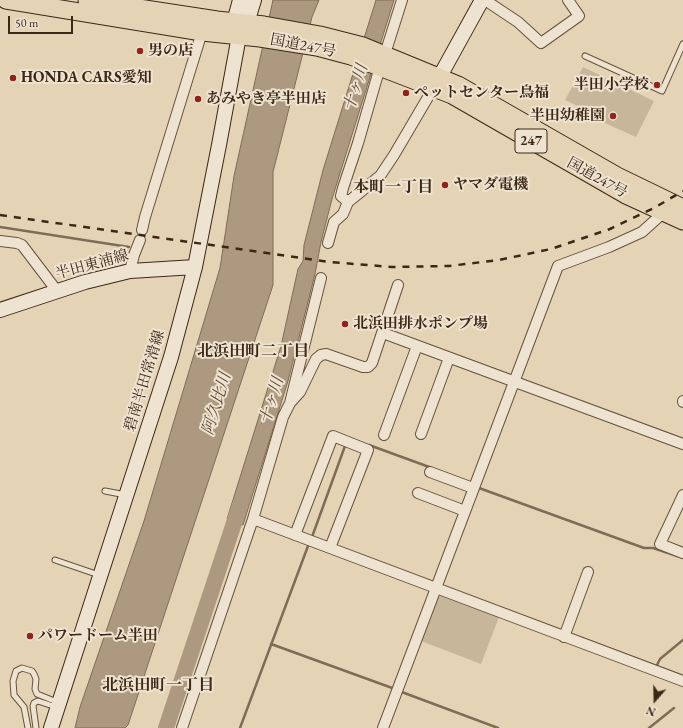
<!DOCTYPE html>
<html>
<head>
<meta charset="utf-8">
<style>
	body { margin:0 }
	#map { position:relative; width:683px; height:728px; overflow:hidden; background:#e5d3b6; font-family:"EB Garamond",serif }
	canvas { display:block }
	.north { position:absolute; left:635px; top:680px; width:40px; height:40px; -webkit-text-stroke:3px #eee2d0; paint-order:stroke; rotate:200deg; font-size:11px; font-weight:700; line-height:16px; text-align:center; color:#3c2815 }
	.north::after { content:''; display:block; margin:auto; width:14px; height:18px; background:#3c2815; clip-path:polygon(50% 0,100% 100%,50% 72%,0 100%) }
	.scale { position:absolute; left:8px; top:16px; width:65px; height:18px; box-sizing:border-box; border:2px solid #3c2815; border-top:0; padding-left:5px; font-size:12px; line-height:14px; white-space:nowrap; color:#3c2815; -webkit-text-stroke:3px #eee2d0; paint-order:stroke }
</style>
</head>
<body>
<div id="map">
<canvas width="683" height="728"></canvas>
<div class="north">N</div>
<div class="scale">50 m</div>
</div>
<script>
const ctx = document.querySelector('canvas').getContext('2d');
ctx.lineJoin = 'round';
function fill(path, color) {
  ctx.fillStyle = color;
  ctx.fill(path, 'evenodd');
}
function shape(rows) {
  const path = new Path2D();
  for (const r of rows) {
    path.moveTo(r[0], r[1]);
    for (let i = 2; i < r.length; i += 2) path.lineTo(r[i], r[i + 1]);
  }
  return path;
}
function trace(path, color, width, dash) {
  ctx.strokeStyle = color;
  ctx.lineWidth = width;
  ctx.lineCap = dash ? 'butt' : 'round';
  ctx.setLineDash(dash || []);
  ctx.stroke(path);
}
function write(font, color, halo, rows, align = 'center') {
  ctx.font = font + ' "EB Garamond","Noto Serif JP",serif';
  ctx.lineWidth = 4;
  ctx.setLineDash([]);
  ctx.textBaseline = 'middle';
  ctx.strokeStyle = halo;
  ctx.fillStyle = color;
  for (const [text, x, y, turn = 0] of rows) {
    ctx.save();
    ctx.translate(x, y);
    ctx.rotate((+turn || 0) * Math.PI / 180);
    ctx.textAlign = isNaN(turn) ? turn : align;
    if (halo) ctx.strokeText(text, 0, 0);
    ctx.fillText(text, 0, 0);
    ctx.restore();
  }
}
fill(shape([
	[583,67,654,101,636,137,589,116,591,112,565,100],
	[441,596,499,617,481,664,421,641,437,598]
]), '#c8b69b');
const water = shape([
	[273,0,319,0,312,17,273,172,273,285,128,725,125,728,75,728,80,707,144,521,220,268,234,176,273,0],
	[376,0,394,0,332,199,321,242,315,274,288,381,243,525,227,519,281,346,298,269,303,261,304,245,323,170,376,0]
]);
fill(water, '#ac997f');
trace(water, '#7f6c55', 1);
trace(shape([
	[0,227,129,247],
	[369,445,432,468],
	[479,488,644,548,653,548,683,558],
	[312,537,345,446],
	[271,644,395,689],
	[657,665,660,659,683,640],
	[399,691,498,728],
	[240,728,308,546],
	[649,728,674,708]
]), '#7f6c55', 2.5);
trace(shape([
	[166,728,241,502]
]), '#ac997f', 16);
const service = shape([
	[585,56,662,91,683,44],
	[105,491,126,495],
	[55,560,99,575],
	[28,728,24,707,14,695,13,681,16,671,22,668,32,671,34,674,36,679,35,689,37,694,57,702],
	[36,728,33,706,34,703,38,701,56,707]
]);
const minor = shape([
	[485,0,518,22,541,43,579,16,568,0],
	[385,54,402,0],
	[348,202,341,196,343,188,358,143,380,67],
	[142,230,145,217,202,32],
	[0,241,17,243,22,245,57,291],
	[328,243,334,222,343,214,348,202,380,176,394,155,434,87],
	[130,271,134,255,140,240],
	[383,333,683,444],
	[291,402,300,392,316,359,321,355,326,354,363,367,368,367,372,363,398,285],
	[683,402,683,401],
	[421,434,449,358],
	[384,435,417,346],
	[430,472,473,488],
	[418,493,465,511],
	[683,495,660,544,683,553],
	[253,519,683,681],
	[295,535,333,436,368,450,330,548],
	[564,637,588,572],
	[182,728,253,519,283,417,290,403,321,278],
	[383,728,558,266,609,247,642,232,663,213]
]);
const secondary = shape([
	[238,32,234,22,240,0],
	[434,87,482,0],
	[0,310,85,282,130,271,195,267],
	[51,728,171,357,195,267,219,145,239,36,247,23,254,0]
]);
const trunk = shape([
	[6,0,202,32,260,38,317,47,351,56,452,95,626,195,683,221],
	[87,0,217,20,264,25,320,35,363,46,458,85,617,176,683,208]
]);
trace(service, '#66533d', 7);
trace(minor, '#66533d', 12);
trace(secondary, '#3c2815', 16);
trace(trunk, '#3c2815', 19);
trace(service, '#eee2d0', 5);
trace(minor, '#eee2d0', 10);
trace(secondary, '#eee2d0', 14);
trace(trunk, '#e5d3b6', 17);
trace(shape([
	[0,215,330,262,392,267,449,266,499,260,551,249,610,229,654,208,683,191]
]), '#3c2815', 2.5, [7, 7]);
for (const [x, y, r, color] of [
	[140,51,4,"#8f2418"],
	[13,78,4,"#8f2418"],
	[657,85,4,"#8f2418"],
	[406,93,4,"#8f2418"],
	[198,99,4,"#8f2418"],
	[613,116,4,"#8f2418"],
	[445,185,4,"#8f2418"],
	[345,324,4,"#8f2418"],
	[30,636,4,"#8f2418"]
]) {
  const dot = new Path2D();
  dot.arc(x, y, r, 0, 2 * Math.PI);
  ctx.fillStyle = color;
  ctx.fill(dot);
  trace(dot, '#eee2d0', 1.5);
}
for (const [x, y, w] of [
	[531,141,32]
]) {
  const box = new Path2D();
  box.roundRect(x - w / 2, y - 12, w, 24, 3);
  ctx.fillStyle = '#eee2d0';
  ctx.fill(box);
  trace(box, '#3c2815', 1);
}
write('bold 14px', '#3c2815', null, [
	["247",531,141]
]);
write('15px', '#3c2815', '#eee2d0', [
	["国道247号",303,46,11],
	["国道247号",597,178,29],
	["半田東浦線",92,265,-15],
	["碧南半田常滑線",145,381,-73]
]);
write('bold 15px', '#3c2815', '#eee2d0', [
	["男の店",148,51],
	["HONDA CARS愛知",21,78],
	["半田小学校",649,85,"right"],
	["ペットセンター鳥福",414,93],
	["あみやき亭半田店",206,99],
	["半田幼稚園",605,116,"right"],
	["ヤマダ電機",453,185],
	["北浜田排水ポンプ場",353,324],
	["パワードーム半田",38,636]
], 'left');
write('italic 16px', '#5e4a35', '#eee2d0', [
	["十ヶ川",356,88,-73],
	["十ヶ川",272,401,-73],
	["阿久比川",217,404,-73]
]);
write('bold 16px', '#3c2815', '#eee2d0', [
	["本町一丁目",393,188],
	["北浜田町二丁目",253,352],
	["北浜田町一丁目",158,686]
]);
</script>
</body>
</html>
